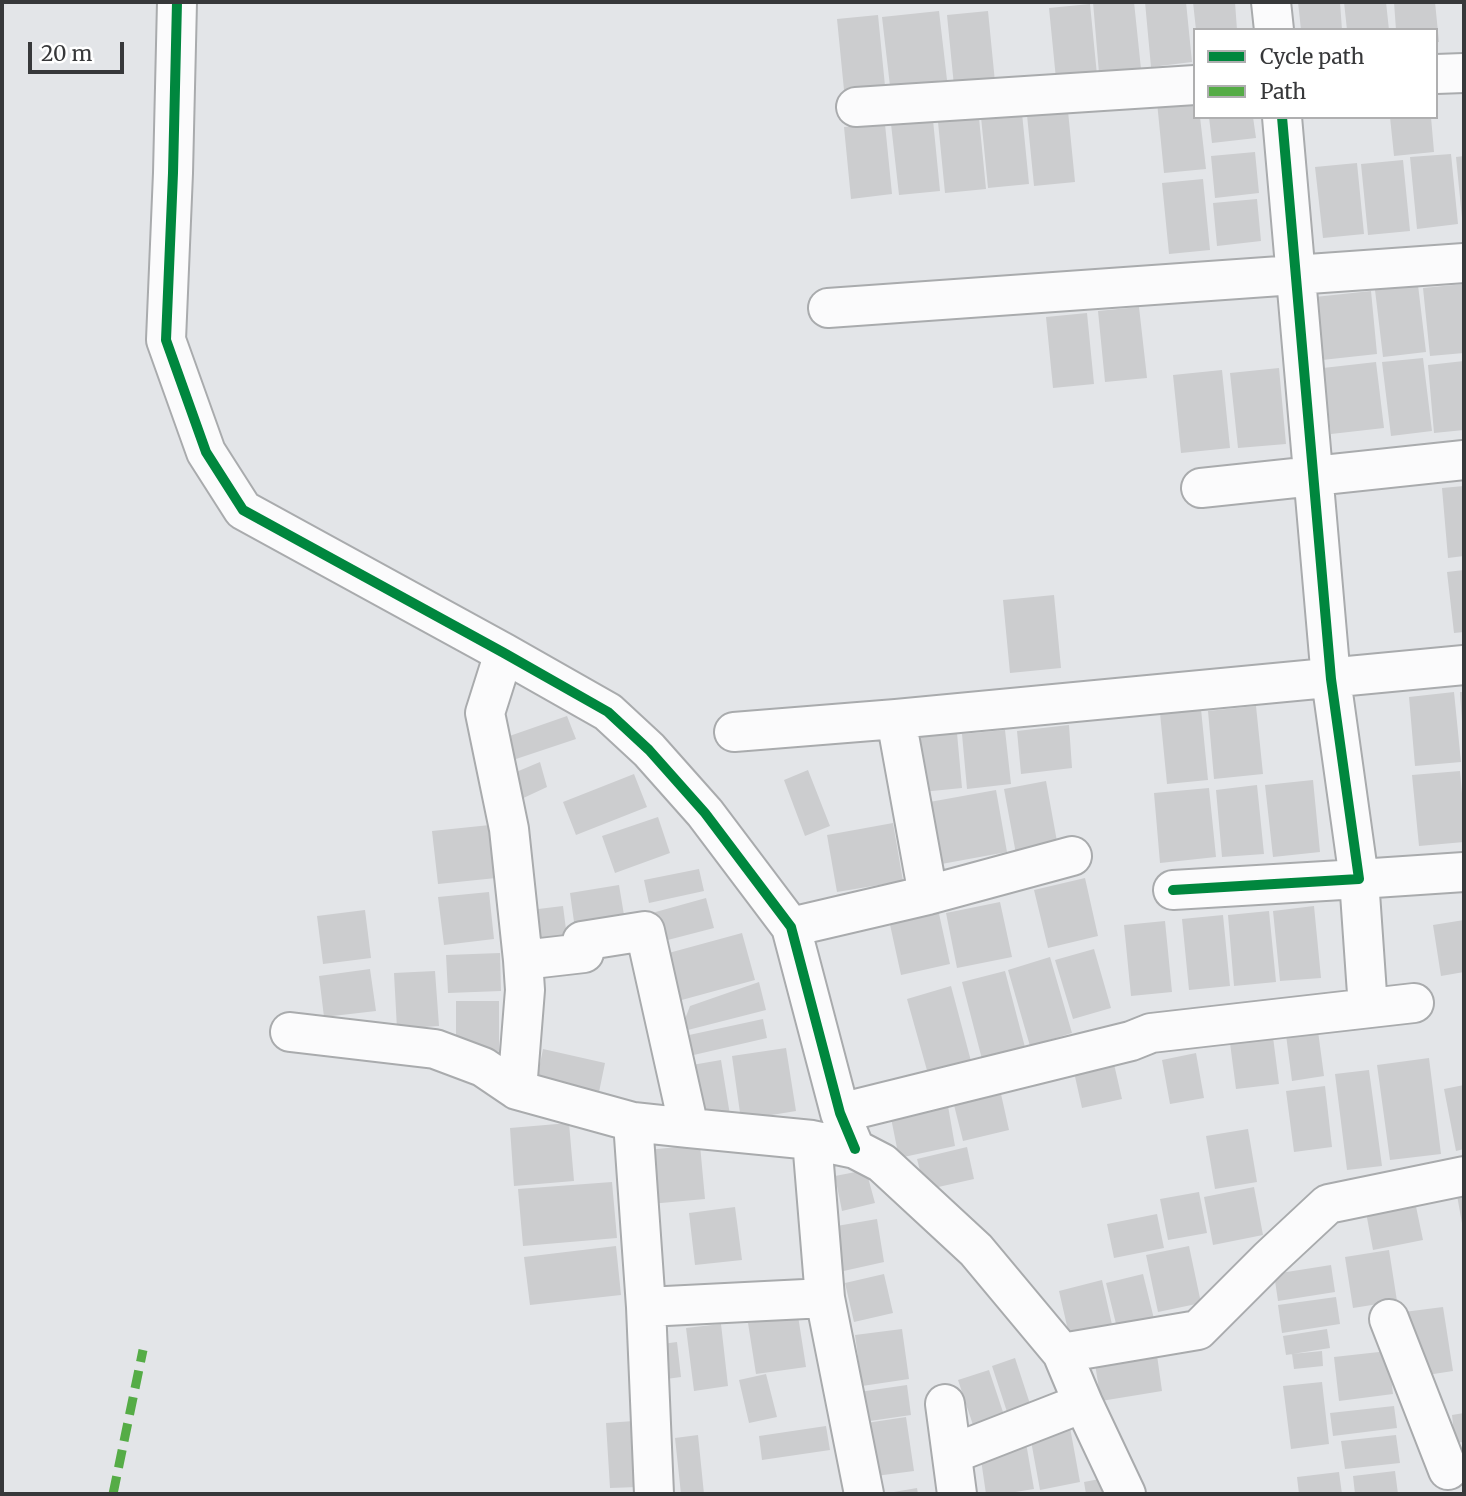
<!DOCTYPE html>
<html>
<head>
<meta charset="utf-8">
<style>
	body { margin:0 }
	#map { position:relative; width:1466px; height:1496px; overflow:hidden; background:#e3e5e8; font-family:Merriweather,serif }
	canvas { display:block }
	.frame { position:absolute; inset:0; border:4px solid #37383a; pointer-events:none }
	.legend { position:absolute; left:1193px; top:28px; width:245px; height:91px; box-sizing:border-box; background:#fff; border:2px solid #afafb0; margin:0; padding:9px 12px; list-style:none; font-size:21px; color:#37383a }
	.legend li { display:flex; align-items:center; gap:14px; height:35px }
	.legend b { width:35px; border:2px solid #afafb0 }
	.scale { position:absolute; left:28px; top:42px; width:96px; height:32px; box-sizing:border-box; border:4px solid #37383a; border-top:0; padding-left:9px; font-size:21px; line-height:24px; white-space:nowrap; color:#37383a; -webkit-text-stroke:5px #fff; paint-order:stroke }
</style>
</head>
<body>
<div id="map">
<canvas width="1466" height="1496"></canvas>
<div class="frame"></div>
<ul class="legend">
<li><b style="height:9px;background:#00873e"></b>Cycle path</li>
<li><b style="height:9px;background:#55ac46"></b>Path</li>
</ul>
<div class="scale">20 m</div>
</div>
<script>
const ctx = document.querySelector('canvas').getContext('2d');
ctx.lineJoin = 'round';
function fill(path, color) {
  ctx.fillStyle = color;
  ctx.fill(path, 'evenodd');
}
function shape(rows) {
  const path = new Path2D();
  for (const r of rows) {
    path.moveTo(r[0], r[1]);
    for (let i = 2; i < r.length; i += 2) path.lineTo(r[i], r[i + 1]);
  }
  return path;
}
function trace(path, color, width, dash) {
  ctx.strokeStyle = color;
  ctx.lineWidth = width;
  ctx.lineCap = dash ? 'butt' : 'round';
  ctx.setLineDash(dash || []);
  ctx.stroke(path);
}
fill(shape([
	[1093,2,1134,2,1141,69,1099,73],
	[1145,2,1186,2,1192,62,1151,67],
	[1193,2,1235,2,1237,30,1196,30],
	[1298,2,1340,2,1342,30,1301,30],
	[1344,2,1386,2,1389,30,1347,30],
	[1394,2,1435,2,1439,42,1436,42,1436,30,1396,30],
	[1090,4,1097,75,1056,79,1049,8],
	[939,11,947,80,890,86,882,17],
	[988,11,995,82,954,86,947,15],
	[878,15,885,86,844,90,837,19],
	[1195,98,1195,117,1200,117,1206,169,1164,173,1157,102],
	[1068,111,1075,182,1034,186,1027,115],
	[1022,113,1029,184,988,188,981,117],
	[1209,117,1253,117,1256,138,1212,143],
	[1390,117,1431,117,1434,152,1394,156],
	[979,118,986,189,945,193,938,122],
	[933,120,940,191,899,195,891,124],
	[885,124,892,194,851,199,844,127],
	[1255,152,1259,193,1215,198,1211,156],
	[1451,154,1458,224,1417,229,1410,157],
	[1464,156,1464,217,1462,218,1456,157],
	[1403,160,1410,231,1368,235,1361,164],
	[1357,163,1364,234,1323,238,1315,167],
	[1203,179,1210,250,1169,254,1162,183],
	[1257,199,1261,241,1217,246,1213,203],
	[1464,284,1464,353,1430,356,1423,288],
	[1418,285,1426,352,1383,357,1375,290],
	[1371,291,1377,354,1322,360,1315,297],
	[1139,307,1147,378,1105,382,1098,311],
	[1087,313,1094,384,1053,388,1046,317],
	[1423,358,1432,431,1391,436,1382,362],
	[1464,361,1464,430,1434,433,1428,365],
	[1376,362,1384,428,1331,434,1323,368],
	[1279,368,1286,444,1238,448,1230,373],
	[1222,370,1230,448,1181,453,1173,375],
	[1464,486,1464,556,1448,558,1442,488],
	[1464,570,1464,632,1454,633,1447,572],
	[1054,595,1061,668,1010,673,1003,600],
	[1454,692,1461,762,1415,766,1409,697],
	[1460,692,1464,692,1464,721,1462,721],
	[1256,706,1263,774,1214,779,1208,711],
	[1201,709,1208,780,1167,784,1160,713],
	[567,716,576,739,507,762,498,740],
	[1069,725,1072,768,1021,774,1017,731],
	[1005,730,1011,784,967,789,962,734],
	[957,733,962,788,922,792,916,737],
	[540,762,547,787,517,801,509,775],
	[808,770,830,826,805,836,784,780],
	[1460,771,1464,816,1464,842,1419,846,1412,775],
	[634,774,647,807,576,835,563,802],
	[1313,780,1320,852,1273,857,1265,785],
	[1046,781,1058,847,1016,854,1004,789],
	[1257,785,1264,854,1222,857,1216,790],
	[1209,788,1216,857,1160,863,1154,793],
	[996,790,1007,852,936,865,924,803],
	[658,817,670,853,615,873,602,836],
	[893,823,903,881,837,892,827,835],
	[490,825,496,878,438,884,432,831],
	[699,869,704,891,649,903,644,880],
	[1085,878,1098,936,1048,948,1034,890],
	[619,885,625,921,575,929,570,893],
	[489,892,494,939,444,945,438,897],
	[706,898,714,928,660,942,652,913],
	[1000,902,1012,957,957,968,946,913],
	[563,906,568,945,534,949,530,910],
	[1314,906,1321,978,1280,981,1273,911],
	[938,909,950,964,901,975,889,920],
	[365,910,371,958,323,964,317,916],
	[1269,911,1276,982,1234,986,1228,915],
	[1223,915,1230,986,1189,990,1182,919],
	[1464,920,1464,972,1441,976,1433,925],
	[1165,921,1172,992,1131,996,1124,925],
	[742,933,755,980,678,1001,665,954],
	[1094,949,1111,1008,1073,1019,1055,960],
	[500,953,501,991,448,993,446,955],
	[1050,957,1072,1033,1030,1046,1008,970],
	[370,969,376,1011,324,1017,319,976],
	[435,971,439,1026,397,1029,394,973],
	[1005,971,1026,1051,983,1063,962,982],
	[759,982,766,1010,680,1032,690,1006],
	[951,986,971,1061,928,1074,907,999],
	[456,1001,499,1001,499,1052,456,1036],
	[763,1019,767,1038,685,1057,680,1037],
	[1318,1031,1324,1076,1292,1081,1286,1035],
	[1273,1037,1279,1084,1236,1089,1230,1043],
	[786,1048,796,1111,741,1120,732,1056],
	[543,1049,605,1063,599,1092,537,1079],
	[1196,1053,1204,1098,1170,1104,1162,1060],
	[1429,1058,1441,1154,1390,1160,1377,1065],
	[721,1060,730,1115,702,1120,692,1065],
	[1114,1064,1122,1099,1082,1108,1074,1072],
	[1369,1070,1382,1166,1347,1170,1335,1074],
	[1464,1085,1464,1149,1456,1151,1444,1089],
	[1325,1086,1332,1147,1294,1152,1286,1091],
	[1001,1094,1009,1130,963,1141,954,1105],
	[948,1106,955,1146,899,1158,891,1118],
	[569,1123,574,1181,514,1186,510,1128],
	[1248,1129,1257,1182,1215,1189,1206,1136],
	[700,1145,705,1199,650,1204,646,1150],
	[967,1147,974,1179,925,1190,917,1159],
	[866,1170,875,1203,842,1211,835,1176],
	[612,1182,617,1238,523,1246,518,1189],
	[1464,1182,1464,1229,1463,1229,1455,1184],
	[1254,1187,1263,1235,1213,1245,1204,1197],
	[1199,1192,1207,1233,1168,1240,1160,1199],
	[1414,1197,1423,1240,1373,1250,1365,1207],
	[735,1207,742,1260,695,1265,689,1213],
	[1157,1214,1164,1248,1114,1258,1107,1224],
	[877,1219,884,1262,839,1272,831,1227],
	[616,1246,621,1295,530,1305,524,1257],
	[1189,1246,1201,1303,1158,1312,1146,1255],
	[1389,1250,1397,1301,1353,1308,1345,1257],
	[1331,1265,1335,1292,1278,1301,1274,1274],
	[884,1274,893,1313,854,1322,845,1283],
	[1143,1274,1155,1323,1118,1332,1106,1283],
	[1102,1280,1113,1329,1070,1339,1059,1291],
	[1336,1297,1340,1324,1282,1333,1278,1305],
	[1443,1307,1453,1371,1414,1377,1404,1312],
	[798,1316,806,1367,756,1374,748,1323],
	[721,1324,728,1386,694,1391,686,1328],
	[902,1329,909,1379,862,1386,855,1335],
	[1327,1329,1330,1348,1286,1355,1283,1336],
	[677,1342,681,1377,659,1380,654,1345],
	[1156,1348,1162,1391,1101,1401,1094,1358],
	[1322,1351,1323,1366,1294,1369,1292,1354],
	[1388,1351,1393,1394,1339,1401,1334,1357],
	[1015,1358,1032,1410,1009,1418,992,1366],
	[989,1370,1006,1421,975,1431,958,1380],
	[766,1374,777,1417,749,1423,739,1380],
	[1322,1382,1329,1444,1291,1449,1283,1386],
	[907,1385,911,1415,863,1422,859,1392],
	[1394,1406,1397,1428,1333,1436,1330,1413],
	[1464,1413,1464,1442,1455,1443,1452,1415],
	[906,1417,914,1471,868,1477,860,1424],
	[634,1421,638,1487,610,1488,606,1423],
	[1069,1422,1080,1482,1040,1490,1029,1430],
	[826,1426,830,1450,762,1460,759,1436],
	[698,1435,704,1494,681,1494,675,1438],
	[1396,1435,1400,1463,1345,1469,1341,1441],
	[1025,1437,1034,1489,1003,1494,986,1494,980,1453],
	[1395,1471,1398,1494,1355,1494,1353,1476],
	[1339,1472,1342,1494,1299,1494,1297,1477],
	[1110,1477,1113,1494,1086,1494,1084,1482],
	[917,1488,918,1494,888,1494,888,1493]
]), '#cccdcf');
const minor = shape([
	[177,2,173,173,166,340,206,452,243,510,504,653,608,712,649,750,705,813,791,927,840,1113,855,1149],
	[1271,2,1274,30],
	[1436,74,1464,73],
	[856,107,1195,85],
	[828,308,1464,263],
	[1201,488,1464,460],
	[504,653,485,713,509,829,523,960,525,990,517,1090,633,1122,689,1128],
	[896,719,928,895,1072,856],
	[734,732,896,719,1464,665],
	[1173,890,1359,879,1331,679,1282,117],
	[791,927,928,895],
	[523,960,584,953,582,941,645,931,689,1128,812,1140,855,1149,882,1163,976,1250,1062,1353,1083,1403,1126,1494],
	[1368,1008,1359,879,1464,872],
	[290,1032,435,1049,483,1067,517,1090],
	[840,1113,1131,1041,1151,1033,1414,1003],
	[633,1122,646,1307,825,1298],
	[812,1140,825,1298,864,1494],
	[646,1307,654,1494],
	[1389,1319,1448,1470],
	[1062,1353,1198,1330,1269,1259,1328,1204,1464,1176],
	[945,1404,957,1494],
	[952,1454,1083,1403]
]);
trace(minor, '#a9abad', 42);
trace(minor, '#fbfbfc', 38);
trace(shape([
	[113,1494,143,1350]
]), '#55ac46', 9, [18, 9]);
trace(shape([
	[177,2,173,173,166,340,206,452,243,510,504,653,608,712,649,750,705,813,791,927,840,1113,855,1149],
	[1173,890,1359,879,1331,679,1282,117]
]), '#00873e', 10);
</script>
</body>
</html>
